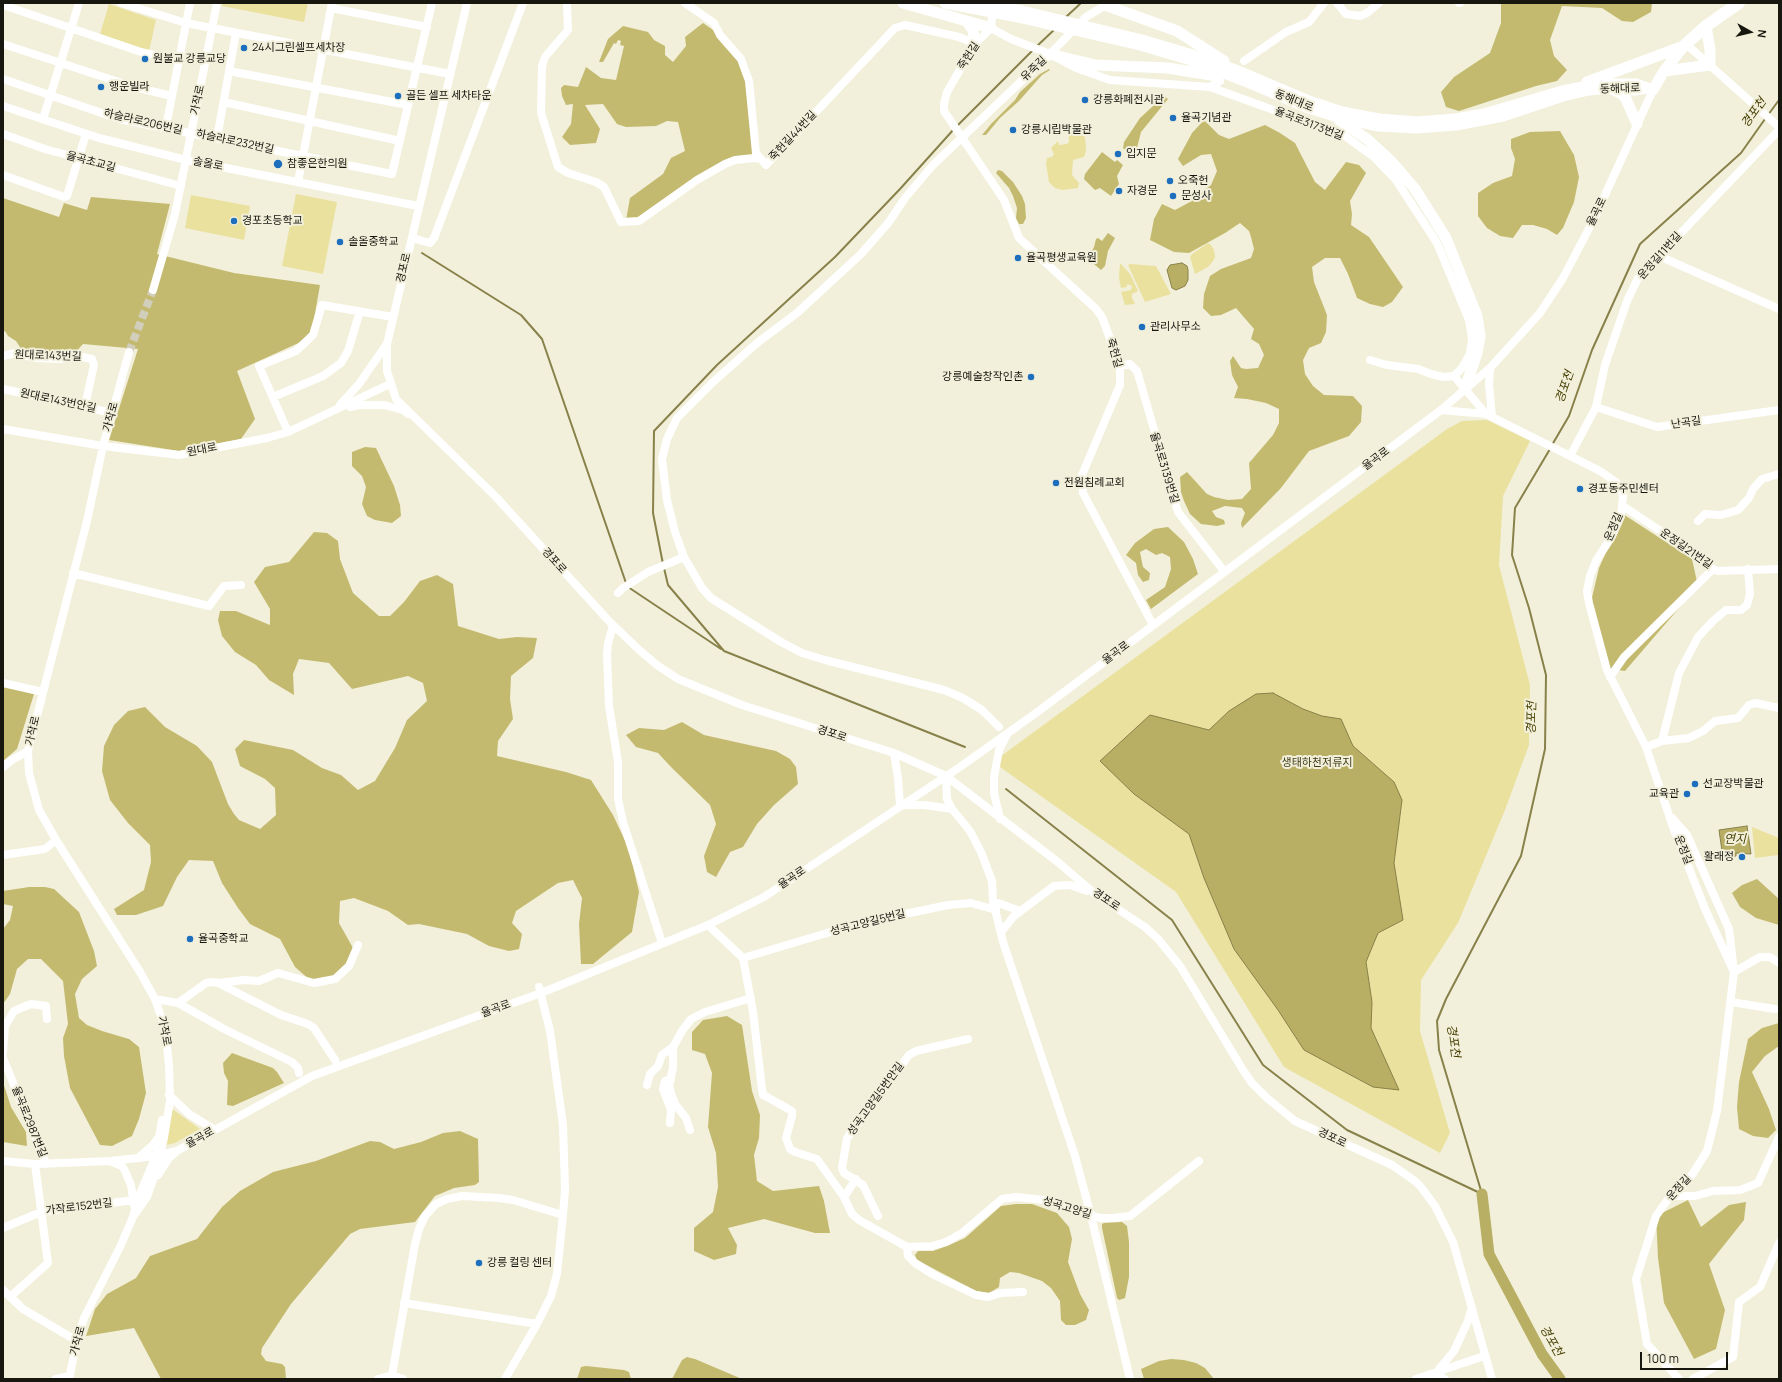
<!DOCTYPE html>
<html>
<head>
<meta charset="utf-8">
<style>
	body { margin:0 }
	#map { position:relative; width:1782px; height:1382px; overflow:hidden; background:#f2f0db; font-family:Manrope,sans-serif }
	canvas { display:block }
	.frame { position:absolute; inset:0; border:4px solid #17160f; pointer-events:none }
	.north { position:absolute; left:1730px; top:12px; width:40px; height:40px; -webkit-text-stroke:3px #f2f0db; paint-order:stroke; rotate:98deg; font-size:11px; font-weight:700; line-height:16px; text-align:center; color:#17160f }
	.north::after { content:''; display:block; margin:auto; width:14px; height:18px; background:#17160f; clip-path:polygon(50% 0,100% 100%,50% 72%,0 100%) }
	.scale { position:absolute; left:1640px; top:1352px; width:88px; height:18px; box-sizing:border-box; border:2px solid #17160f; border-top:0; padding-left:5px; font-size:12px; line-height:14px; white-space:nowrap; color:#17160f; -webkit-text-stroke:3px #f2f0db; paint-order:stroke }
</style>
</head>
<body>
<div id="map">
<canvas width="1782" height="1382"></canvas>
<div class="frame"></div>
<div class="north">N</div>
<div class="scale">100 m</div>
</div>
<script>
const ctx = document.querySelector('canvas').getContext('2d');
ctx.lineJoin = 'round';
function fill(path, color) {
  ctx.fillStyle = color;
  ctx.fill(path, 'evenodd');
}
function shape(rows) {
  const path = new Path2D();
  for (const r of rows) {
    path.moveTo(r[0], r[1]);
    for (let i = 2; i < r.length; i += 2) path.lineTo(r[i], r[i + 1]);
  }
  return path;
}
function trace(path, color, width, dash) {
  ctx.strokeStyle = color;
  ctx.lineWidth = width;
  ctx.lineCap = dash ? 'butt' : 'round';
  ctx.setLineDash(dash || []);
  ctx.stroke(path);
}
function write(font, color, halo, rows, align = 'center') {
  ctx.font = font + ' Manrope,"Noto Sans KR",sans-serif';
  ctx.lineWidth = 4;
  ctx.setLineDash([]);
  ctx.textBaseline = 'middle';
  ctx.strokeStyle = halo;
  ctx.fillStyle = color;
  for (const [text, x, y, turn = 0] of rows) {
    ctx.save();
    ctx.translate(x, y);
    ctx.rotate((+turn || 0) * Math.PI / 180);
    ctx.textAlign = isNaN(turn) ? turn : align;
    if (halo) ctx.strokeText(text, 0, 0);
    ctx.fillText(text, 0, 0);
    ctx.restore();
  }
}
fill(shape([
	[223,3,308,3,304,22,222,6],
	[109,4,156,20,149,51,100,34],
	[1075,130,1085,137,1086,150,1084,157,1073,160,1072,175,1079,183,1078,188,1062,190,1055,188,1049,182,1046,163,1047,158,1052,157,1054,154,1051,148,1058,141,1059,145,1067,144,1069,142,1069,132],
	[296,194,337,202,323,274,282,266],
	[191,195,250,206,244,240,185,228],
	[1208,243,1211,245,1214,250,1215,257,1213,261,1208,267,1195,274,1190,257,1192,254],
	[1120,263,1130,274,1138,291,1132,294,1132,298,1135,304,1125,305,1121,292,1131,290,1132,286,1127,284,1127,287,1121,288,1119,278],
	[1130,264,1156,266,1171,294,1145,302,1128,265],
	[1487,420,1530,441,1503,496,1499,565,1530,685,1529,745,1505,810,1458,923,1421,980,1420,1031,1450,1133,1440,1153,1284,1067,1176,892,993,762,1447,429,1462,421],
	[1752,827,1779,838,1779,855,1755,858],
	[171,1108,200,1129,175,1143,167,1145]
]), '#eae19e');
fill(shape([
	[1501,3,1652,3,1651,12,1633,22,1622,21,1602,8,1562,6,1550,40,1554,56,1567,70,1557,81,1536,86,1459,111,1446,107,1441,92,1454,77,1490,53,1501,23],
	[703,23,716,32,740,60,748,82,754,155,735,159,639,220,626,220,630,198,663,174,671,158,685,151,678,122,667,121,656,126,626,127,617,124,603,104,585,105,600,129,596,143,570,145,562,137,571,124,573,104,566,105,562,96,561,88,564,85,578,87,586,67,601,78,616,80,624,46,620,45,621,41,618,40,616,44,614,43,603,62,599,62,608,39,623,26,648,32,654,40,665,46,665,55,673,62,686,46,685,37],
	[1049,69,1050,70,1042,75,1019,101,1000,118,986,135,982,135,991,124,1015,100,1020,92,1040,74],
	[1164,96,1168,99,1141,132,1136,152,1130,154,1123,148,1124,142,1140,118],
	[1204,120,1219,135,1229,139,1265,125,1280,133,1295,143,1315,182,1325,190,1346,162,1359,165,1366,173,1350,201,1352,214,1351,225,1369,237,1403,287,1392,302,1383,307,1370,304,1357,298,1348,274,1340,258,1325,258,1312,267,1314,282,1327,315,1326,332,1321,343,1309,348,1303,360,1305,374,1313,386,1324,395,1353,396,1362,406,1361,422,1349,436,1309,451,1281,488,1242,528,1241,523,1245,513,1242,508,1225,506,1212,511,1216,517,1224,520,1225,524,1217,526,1201,524,1190,514,1184,501,1181,492,1180,477,1187,472,1207,494,1214,497,1228,500,1242,499,1251,489,1249,463,1273,435,1279,423,1279,409,1266,403,1247,399,1234,398,1238,387,1232,375,1230,361,1233,356,1241,368,1246,369,1258,368,1264,355,1259,344,1251,339,1254,329,1236,308,1221,315,1211,316,1203,308,1204,294,1210,276,1221,269,1251,258,1254,249,1251,237,1249,231,1240,223,1225,233,1189,253,1174,252,1150,240,1154,219,1162,204,1175,210,1190,202,1211,185,1217,171,1211,154,1201,155,1183,166,1178,159,1192,133],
	[1560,131,1574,155,1579,177,1574,202,1563,228,1557,235,1547,229,1533,225,1522,225,1513,238,1500,236,1487,228,1478,216,1478,193,1493,183,1512,176,1515,159,1511,148,1511,139,1530,132],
	[1102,152,1115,162,1117,160,1123,165,1117,176,1119,184,1111,196,1100,188,1095,190,1084,179,1085,174],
	[998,170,1002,171,1013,182,1022,196,1025,204,1026,218,1023,224,1019,224,1016,218,1017,208,1013,196,1009,188,996,173],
	[91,197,170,204,157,254,234,273,320,285,312,330,303,341,237,371,255,419,241,439,179,451,109,440,138,349,83,344,73,355,24,353,16,341,8,336,5,331,3,332,3,198,59,217,64,203,87,210],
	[1108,233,1115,238,1108,251,1105,266,1101,270,1088,259,1094,247,1096,239,1098,238,1102,241],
	[365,447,376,448,394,486,400,505,401,516,392,523,375,520,367,516,362,504,366,487,362,476,352,466,352,452],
	[1623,514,1692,559,1698,586,1625,671,1610,669,1590,606,1599,568],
	[1168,527,1184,542,1193,559,1198,574,1151,609,1146,600,1165,587,1171,569,1170,557,1162,553,1156,555,1146,549,1140,552,1143,567,1150,573,1149,580,1143,582,1138,575,1136,563,1126,555,1135,543,1154,529],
	[314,532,327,533,338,541,340,559,353,593,379,616,390,616,404,602,420,581,437,575,453,584,458,626,499,639,517,637,537,638,533,658,511,676,510,699,513,719,498,741,497,756,566,772,591,780,613,815,629,849,639,892,632,932,593,964,581,964,579,924,582,898,573,880,558,883,516,911,512,923,522,934,519,949,509,951,489,946,467,934,419,924,408,925,388,911,354,898,340,901,339,923,353,948,349,969,332,982,310,980,295,967,280,939,250,924,238,908,222,883,213,861,189,860,177,877,163,906,136,915,117,915,114,909,144,890,151,862,150,845,128,823,110,800,102,771,104,746,114,725,128,711,145,707,165,727,197,746,212,762,228,804,234,814,239,820,260,829,276,815,275,788,265,779,240,766,235,749,244,740,293,750,322,768,341,775,358,790,375,781,395,748,407,720,427,701,423,683,408,676,352,689,329,663,299,659,293,674,294,695,269,680,256,665,235,652,222,636,218,620,220,611,236,611,270,625,270,609,254,582,265,567,289,562],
	[3,686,34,694,17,749,3,761],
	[682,722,704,735,776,751,790,759,796,767,798,784,774,805,757,824,743,847,730,852,716,877,707,872,704,856,716,824,710,805,672,768,658,753,636,747,626,735,639,728,664,730],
	[1757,879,1779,899,1779,925,1756,918,1740,907,1732,893,1742,885],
	[29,887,45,887,54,889,79,912,94,951,97,966,82,979,75,994,79,1018,87,1025,102,1031,129,1039,139,1047,146,1093,139,1119,132,1136,112,1146,100,1145,70,1088,64,1056,63,1038,68,1024,63,981,41,959,28,959,17,969,10,994,3,1004,3,929,10,920,13,906,3,904,3,891],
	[727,1016,742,1025,752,1091,760,1115,759,1138,754,1155,757,1181,773,1191,819,1186,824,1201,830,1233,815,1233,764,1219,728,1228,737,1245,736,1254,714,1260,694,1251,694,1228,713,1212,718,1187,716,1153,708,1127,712,1073,705,1054,692,1050,692,1032,703,1020],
	[1779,1023,1779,1046,1765,1056,1752,1072,1769,1109,1776,1130,1768,1138,1753,1136,1739,1129,1737,1107,1739,1082,1748,1039,1762,1028],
	[232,1053,273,1068,277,1072,284,1083,233,1106,227,1105,228,1081,224,1073,223,1063],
	[3,1082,11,1107,26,1132,27,1146,3,1142],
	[460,1131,478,1139,479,1182,475,1185,454,1188,435,1196,415,1222,360,1229,350,1234,291,1304,262,1348,261,1354,266,1361,282,1364,285,1367,286,1379,161,1379,134,1328,86,1336,95,1309,107,1294,136,1278,150,1256,197,1239,222,1207,240,1191,273,1172,316,1161,370,1141,380,1142,394,1149,421,1142,443,1133],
	[1688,1200,1701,1227,1729,1205,1746,1202,1744,1220,1709,1264,1725,1310,1716,1349,1694,1359,1664,1303,1658,1258,1656,1216],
	[1016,1204,1032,1204,1057,1213,1069,1227,1072,1239,1068,1262,1080,1294,1089,1310,1086,1320,1075,1325,1066,1325,1061,1320,1060,1301,1051,1288,1042,1281,1019,1273,1010,1272,1000,1278,999,1287,989,1293,976,1291,917,1260,915,1255,918,1251,933,1251,947,1246,965,1238,1001,1206],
	[1122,1222,1127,1226,1129,1242,1129,1277,1125,1298,1119,1300,1117,1298,1102,1228,1102,1224,1104,1223],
	[687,1357,695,1359,742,1379,672,1379,682,1360],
	[1171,1359,1184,1360,1196,1363,1205,1368,1214,1379,1144,1379,1141,1369,1159,1361],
	[586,1366,624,1370,629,1372,631,1379,577,1379,581,1367]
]), '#c4ba6f');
const water = shape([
	[1182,263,1187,266,1188,270,1188,280,1185,286,1176,290,1172,288,1167,270,1170,265,1182,263],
	[1273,693,1303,709,1322,716,1341,719,1353,746,1394,782,1402,800,1394,863,1403,920,1378,933,1366,962,1372,1002,1371,1028,1399,1090,1373,1087,1304,1050,1278,1010,1234,949,1204,878,1189,834,1134,794,1100,761,1150,715,1209,730,1229,711,1256,694,1273,693],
	[1747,826,1751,854,1736,853,1736,856,1723,858,1719,830,1747,826]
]);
fill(water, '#b9af64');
trace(water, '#88814a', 1);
trace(shape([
	[1066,17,1081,3],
	[1036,47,1055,29],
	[1768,115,1779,100],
	[957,126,1033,50],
	[422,253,521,315,542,339,626,583],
	[1552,445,1569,416,1592,350,1640,244,1741,153,1765,119],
	[663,564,653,513,654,431,717,365,835,257,900,189,954,129],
	[664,568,668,585,724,651,965,747],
	[628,587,721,649],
	[1006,789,1172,920,1263,1065,1347,1130,1482,1194],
	[1482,1194,1439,1050,1437,1021,1446,999,1521,856,1545,749,1546,675,1529,608,1512,555,1515,508,1550,449]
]), '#88814a', 2);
trace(shape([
	[1482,1194,1489,1254,1542,1354,1560,1379]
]), '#b9af64', 11);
trace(shape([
	[129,352,153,290]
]), '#d1cfbc', 8, [8, 4]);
trace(shape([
	[121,3,186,23,450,74],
	[467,3,387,344,387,371,396,399,496,497,607,619,638,649,657,665,678,679,742,705,894,753,946,776,1059,863,1095,894,1145,927,1158,939,1180,966,1243,1070,1252,1083,1267,1098,1295,1121,1392,1165,1415,1181,1421,1187,1435,1206,1453,1242,1492,1379],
	[567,3,568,30,545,57,542,66,541,113,558,167,568,173,596,182,604,187,621,222,639,221,697,180,725,164,735,160,754,158,761,159],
	[685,3,714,23,720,35,741,59,749,81,756,153,766,165,895,28,905,25,959,37,975,44],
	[1337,3,1346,14,1360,16,1367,13,1379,3],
	[1459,3,1460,3],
	[3,5,141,52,179,61],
	[993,7,991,28,975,44,947,92,944,104,944,111,1004,200,1019,238,1096,309,1102,317,1120,366,1120,385,1082,475,1083,493,1153,625],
	[331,8,427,27],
	[991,28,1011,39,1050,54,1076,68,1110,80,1210,87,1345,136,1374,157,1396,180,1437,243,1469,320,1472,339,1470,354,1462,368,1454,376,1486,414,1600,471,1616,482,1621,489,1623,497,1621,516,1612,536,1596,561,1590,576,1587,591,1589,603,1607,670,1646,747,1673,827,1705,909,1734,972,1717,1111,1707,1151,1688,1181,1668,1199,1656,1216,1636,1279,1647,1344,1679,1379],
	[3,44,134,87,172,96],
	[1686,44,1779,127],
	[1244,61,1286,32,1309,22,1324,3],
	[229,71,408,105],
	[3,79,119,119,392,174,432,3],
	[1210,87,1220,81],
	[224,102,400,141],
	[3,106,99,138,186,160,418,206],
	[43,119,79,3],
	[166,127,190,3],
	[3,134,45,149,181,186],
	[217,138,236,33],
	[3,175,64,197,67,196,86,134],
	[298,182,332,3],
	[412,238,430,243,434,238,523,3],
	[1659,256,1779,309],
	[153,290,175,214,217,3],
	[129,352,103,446,87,521,28,751,29,773,39,810,56,840,140,972,155,999,165,1028,169,1065,170,1101,164,1137,157,1169,147,1197,133,1217],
	[3,356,15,353,35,358,59,359,82,357,92,359,94,365,85,406],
	[1370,360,1387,365,1418,369,1431,374,1443,377,1454,376],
	[1120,366,1130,364,1137,371,1178,512,1224,571],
	[1490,368,1489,384,1492,417],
	[3,389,112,413],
	[273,397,323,376,341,363,348,351,360,311],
	[340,405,359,384,386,345],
	[350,407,360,405,384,405,403,410,408,414],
	[1596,407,1657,427,1779,410],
	[1441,410,1486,414],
	[3,429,103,446,179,455,267,438,288,432,390,384],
	[288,432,259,366,296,351,313,335,322,305,393,317],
	[1570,456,1596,407,1605,365,1627,301,1638,278,1779,130],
	[1623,506,1701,558,1713,569,1718,571,1779,569],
	[1698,521,1705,514,1721,515,1738,510,1749,498,1753,489,1762,479,1779,474],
	[73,573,209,606,224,586,241,585],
	[618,593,623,588,648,572,684,557],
	[613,625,608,644,607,654,609,706,618,762,618,799,623,822,662,943],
	[1610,677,1624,657,1713,569],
	[3,683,43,692],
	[999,727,982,710,963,698,944,690,825,660,802,653,781,642,711,598,702,588,684,557,675,532,667,500,662,459,667,439,677,418,712,383,757,343,797,313,861,254,889,222,905,198,933,165,1050,54,1086,17,1109,3],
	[1662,741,1679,673,1698,637,1713,621,1726,610,1741,610,1747,605,1750,594,1748,569],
	[1646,747,1662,741,1689,738,1703,731,1715,721,1738,718,1749,705,1755,703,1779,708],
	[894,753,898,778,900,805,925,805,952,809],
	[3,767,12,760,28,751],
	[946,776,947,799,952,809,970,831,981,852,992,881,993,901,1003,942,1075,1156,1091,1216,1130,1379],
	[1672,818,1687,835,1729,929,1734,972,1760,957,1770,957,1779,963],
	[1000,819,994,793,994,777,999,750,1008,733],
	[3,855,45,849,56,840],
	[993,901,1020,911],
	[708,925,743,958,753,1012,762,1089,763,1095,767,1097,792,1111,792,1116,786,1138,790,1149,795,1152,817,1159,844,1197,852,1214,859,1220,907,1247,908,1256,915,1263,934,1275,976,1295,988,1297,1001,1293,1023,1292],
	[1001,932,1014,916,1054,886,1070,885,1087,891],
	[743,958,857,924,948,905,971,903,996,910],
	[218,983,281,1015,308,1024,314,1028,335,1060],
	[155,999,178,1003,226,1030,292,1062,298,1068,299,1073],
	[1731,1002,1775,1009],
	[178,1003,206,983,213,982,218,983,244,980,259,981,278,973,314,983,335,979,349,966,358,945],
	[3,1053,5,1026,14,1011,31,1004,46,1006,47,1019],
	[3,1058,46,1164],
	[647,1085,650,1074,658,1066,662,1055,673,1047],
	[169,1095,189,1114,215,1130],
	[670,1123,671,1110,663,1089,665,1081,671,1079],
	[690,1130,686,1118,675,1104,671,1093,669,1085,673,1068,673,1047,682,1031,691,1019,705,1012,751,998],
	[138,1158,153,1145,158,1138],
	[3,1161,35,1164,111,1161,156,1156,177,1151,312,1076,541,993,708,925,764,897,960,767,1036,713,1441,410,1490,368,1540,313,1563,278,1594,219,1653,90],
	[112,1162,122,1166,125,1171,131,1185,134,1205],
	[158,1175,169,1158,175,1153],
	[1672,1196,1695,1196,1713,1191,1740,1190,1758,1183,1779,1137],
	[844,1197,856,1179],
	[878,1216,863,1185,844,1173,842,1168,847,1138,909,1055,916,1051,968,1039],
	[3,1228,41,1212,134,1200],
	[907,1247,932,1246,946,1242,962,1233,1002,1199,1016,1197,1044,1200,1100,1218,1112,1218,1130,1216,1199,1161],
	[3,1290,23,1309,77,1341],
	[10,1297,48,1263,35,1164],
	[404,1303,537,1324],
	[392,1375,415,1244,419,1229,425,1216,436,1204,447,1199,462,1196,499,1198,513,1200,563,1215],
	[56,1379,69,1376],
	[69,1379,77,1341,84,1318,120,1247,133,1217,138,1198,156,1156,162,1120],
	[378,1379,392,1375,403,1379],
	[505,1379,537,1324,551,1296,557,1274,563,1215,565,1189,563,1125,550,1031,539,987],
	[1416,1379,1484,1356],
	[1445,1379,1435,1374,1454,1351,1468,1321,1471,1310],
	[1693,1379,1733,1357,1739,1302,1760,1287,1779,1243]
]), '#fff', 8);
trace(shape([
	[903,3,991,28],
	[945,3,1018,17,1140,45,1191,60,1245,81,1306,107,1341,118,1379,126,1416,128,1456,125,1503,116,1563,96,1589,90,1609,88,1635,90,1647,88,1636,84,1608,84,1588,86,1562,91,1484,114,1455,119,1417,122,1379,119,1342,112,1309,101,1243,73,1206,59,1142,40,1022,11,975,3],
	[1105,5,1177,31,1224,61],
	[968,23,973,30,975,44],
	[1050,54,1095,65,1168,68,1217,76],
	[1664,71,1710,65,1710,50,1706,26],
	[1587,82,1684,46],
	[1647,88,1653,90,1664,71,1683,47],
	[1612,89,1622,94,1626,99,1637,124],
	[1339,120,1367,139,1392,162,1415,189,1446,238,1477,316,1480,336,1477,353,1465,389]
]), '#fff', 11);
trace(shape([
	[1686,44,1706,26,1739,3]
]), '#fff', 12);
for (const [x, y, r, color] of [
	[244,48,4,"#1d6fbd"],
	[145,59,4,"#1d6fbd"],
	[101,87,4,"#1d6fbd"],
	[398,96,4,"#1d6fbd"],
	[1085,100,4,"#1d6fbd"],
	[1173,118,4,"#1d6fbd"],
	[1013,130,4,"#1d6fbd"],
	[1118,154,4,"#1d6fbd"],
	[278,164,5,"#1d6fbd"],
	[1170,181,4,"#1d6fbd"],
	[1119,191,4,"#1d6fbd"],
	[1173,196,4,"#1d6fbd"],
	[234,221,4,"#1d6fbd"],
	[340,242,4,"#1d6fbd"],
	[1018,258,4,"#1d6fbd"],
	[1142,327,4,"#1d6fbd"],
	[1031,377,4,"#1d6fbd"],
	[1056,483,4,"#1d6fbd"],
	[1580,489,4,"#1d6fbd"],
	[1695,784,4,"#1d6fbd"],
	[1687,794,4,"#1d6fbd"],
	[1742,857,4,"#1d6fbd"],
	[190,939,4,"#1d6fbd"],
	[479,1263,4,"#1d6fbd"]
]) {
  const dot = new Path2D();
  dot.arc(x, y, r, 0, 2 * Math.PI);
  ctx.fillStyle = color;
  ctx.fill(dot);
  trace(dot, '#f2f0db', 1.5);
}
write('11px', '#17160f', '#f2f0db', [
	["24시그린셀프세차장",252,48],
	["원불교 강릉교당",153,59],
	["행운빌라",109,87],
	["골든 셀프 세차타운",406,96],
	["강릉화폐전시관",1093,100],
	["율곡기념관",1181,118],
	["강릉시립박물관",1021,130],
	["입지문",1126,154],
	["참좋은한의원",287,164],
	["오죽헌",1178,181],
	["자경문",1127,191],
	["문성사",1181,196],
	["경포초등학교",242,221],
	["솔올중학교",348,242],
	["율곡평생교육원",1026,258],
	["관리사무소",1150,327],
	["강릉예술창작인촌",1023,377,"right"],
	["전원침례교회",1064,483],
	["경포동주민센터",1588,489],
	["선교장박물관",1703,784],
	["교육관",1679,794,"right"],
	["활래정",1734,857,"right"],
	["율곡중학교",198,939],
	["강릉 컬링 센터",487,1263]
], 'left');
write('11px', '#17160f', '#f2f0db', [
	["죽헌길",969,56,-57],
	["유죽길",1034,69,-43],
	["동해대로",1620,89,-2],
	["가작로",198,100,-78],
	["동해대로",1294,101,22],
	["하슬라로206번길",143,122,13],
	["율곡로3173번길",1309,124,21],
	["죽헌길44번길",793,136,-47],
	["하슬라로232번길",235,142,12],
	["율곡초교길",91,162,15],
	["솔올로",208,164,11],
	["율곡로",1597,212,-64],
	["운정길11번길",1660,256,-48],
	["경포로",404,268,-77],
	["죽헌길",1114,353,74],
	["원대로143번길",48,356,2],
	["원대로143번안길",58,401,12],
	["가작로",111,417,-75],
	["난곡길",1686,423,-8],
	["원대로",202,450,-11],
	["율곡로",1376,459,-37],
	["율곡로3139번길",1164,468,73],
	["운정길",1614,527,-66],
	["운정길21번길",1686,549,35],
	["경포로",554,561,48],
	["율곡로",1116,653,-37],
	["가작로",33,731,-77],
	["경포로",832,734,18],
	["운정길",1683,850,68],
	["율곡로",792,878,-34],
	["경포로",1106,900,34],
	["성곡고양길5번길",868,923,-14],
	["율곡로",496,1009,-20],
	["가작로",164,1031,79],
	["성곡고양길5번안길",876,1099,-54],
	["율곡로2987번길",29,1122,68],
	["율곡로",200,1138,-29],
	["경포로",1332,1138,25],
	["운정길",1679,1188,-47],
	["가작로152번길",79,1207,-7],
	["성곡고양길",1067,1208,17],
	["가작로",78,1341,-75]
]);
write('11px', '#3f3b19', '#f2f0db', [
	["생태하천저류지",1317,763]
]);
write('italic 12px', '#463e00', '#f2f0db', [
	["경포천",1754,113,-54],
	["경포천",1565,387,-71],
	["경포천",1532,718,-89],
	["연지",1735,840],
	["경포천",1453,1041,82],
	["경포천",1551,1341,60]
]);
</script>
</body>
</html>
